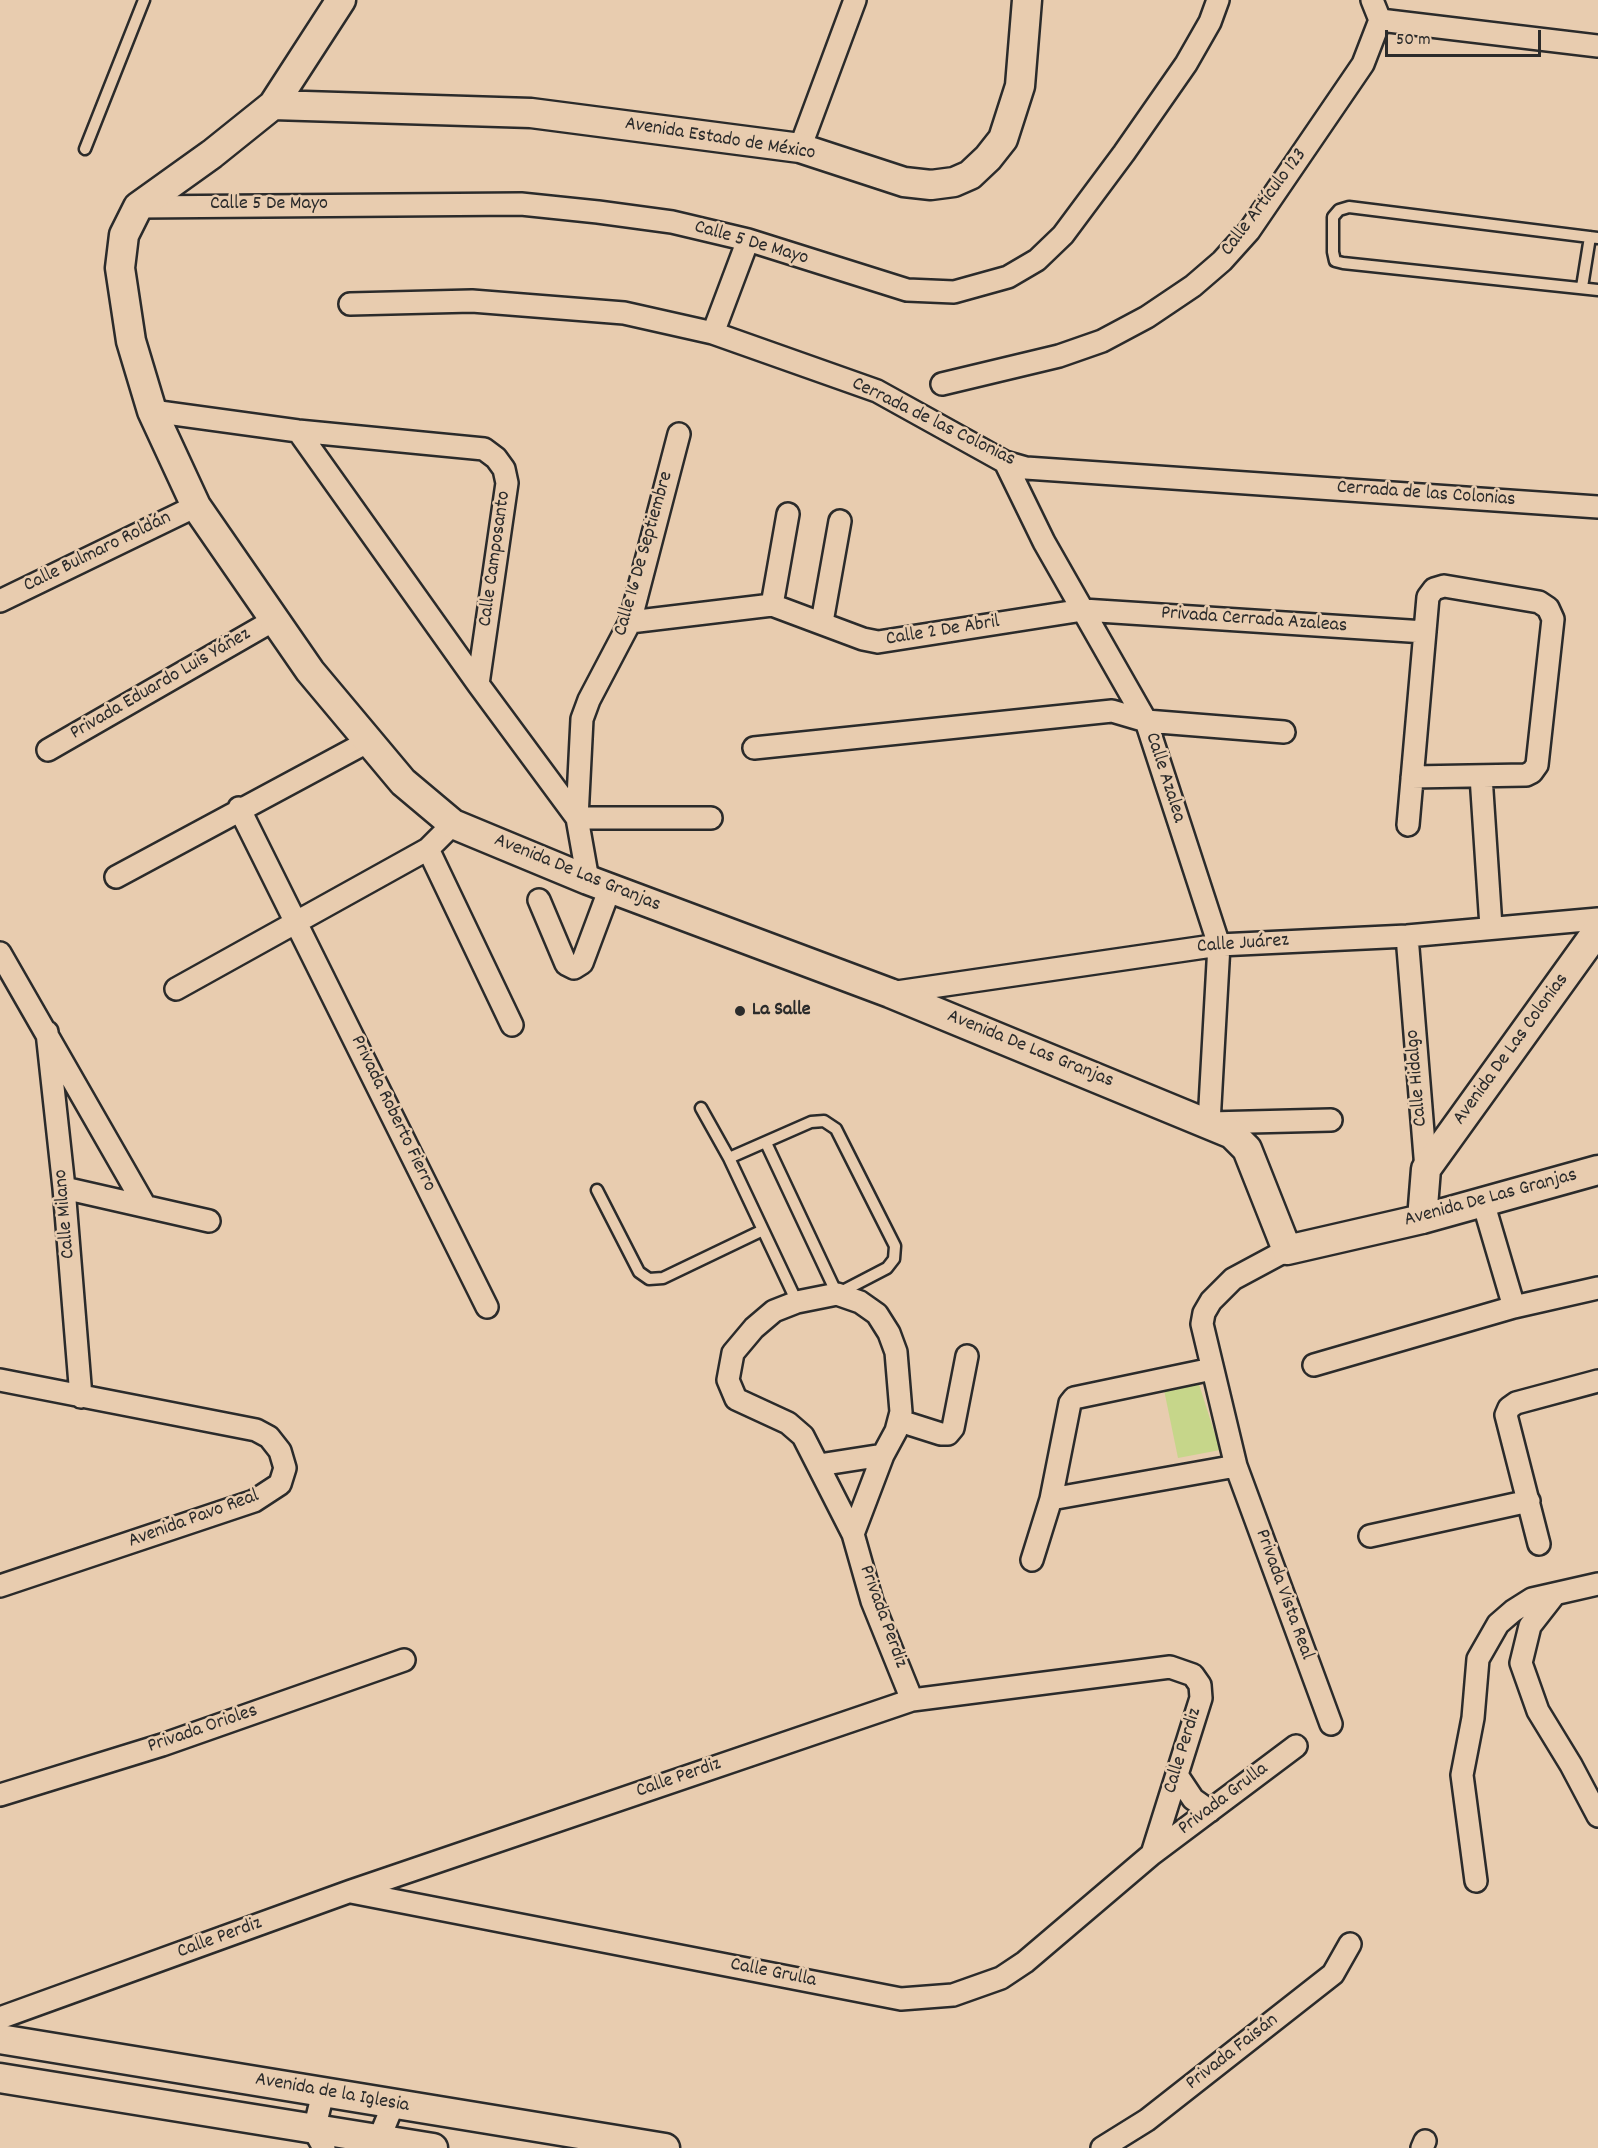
<!DOCTYPE html>
<html>
<head>
<meta charset="utf-8">
<style>
	body { margin:0 }
	#map { position:relative; width:1598px; height:2148px; overflow:hidden; background:#e8ccaf; font-family:Dekko,sans-serif }
	canvas { display:block }
	.scale { position:absolute; left:1385px; top:30px; width:156px; height:27px; box-sizing:border-box; border:3px solid #2b2b2b; border-top:0; padding-left:8px; font-size:18px; line-height:21px; white-space:nowrap; color:#2b2b2b; -webkit-text-stroke:4px #e8ccaf; paint-order:stroke }
</style>
</head>
<body>
<div id="map">
<canvas width="1598" height="2148"></canvas>
<div class="scale">50 m</div>
</div>
<script>
const ctx = document.querySelector('canvas').getContext('2d');
ctx.lineJoin = 'round';
function fill(path, color) {
  ctx.fillStyle = color;
  ctx.fill(path, 'evenodd');
}
function shape(rows) {
  const path = new Path2D();
  for (const r of rows) {
    path.moveTo(r[0], r[1]);
    for (let i = 2; i < r.length; i += 2) path.lineTo(r[i], r[i + 1]);
  }
  return path;
}
function trace(path, color, width, dash) {
  ctx.strokeStyle = color;
  ctx.lineWidth = width;
  ctx.lineCap = dash ? 'butt' : 'round';
  ctx.setLineDash(dash || []);
  ctx.stroke(path);
}
function write(font, color, halo, rows, align = 'center') {
  ctx.font = font + ' Dekko,sans-serif';
  ctx.lineWidth = 5;
  ctx.setLineDash([]);
  ctx.textBaseline = 'middle';
  ctx.strokeStyle = halo;
  ctx.fillStyle = color;
  for (const [text, x, y, turn = 0] of rows) {
    ctx.save();
    ctx.translate(x, y);
    ctx.rotate((+turn || 0) * Math.PI / 180);
    ctx.textAlign = isNaN(turn) ? turn : align;
    if (halo) ctx.strokeText(text, 0, 0);
    ctx.fillText(text, 0, 0);
    ctx.restore();
  }
}
fill(shape([
	[1197,1378,1220,1450,1178,1458,1163,1385]
]), '#c6d68a');
const lane = shape([
	[85,149,144,0],
	[1598,238,1349,207,1339,210,1333,217,1333,252,1335,261,1343,263,1598,290],
	[1582,287,1590,237],
	[701,1108,729,1158,797,1302],
	[729,1158,811,1122,824,1121,836,1129,895,1246,894,1259,887,1268,837,1294,766,1143],
	[597,1190,639,1272,649,1279,663,1278,761,1231]
]);
const street = shape([
	[1380,20,1598,46],
	[800,148,855,0],
	[138,207,521,204,598,212,672,222,748,240,907,290,954,292,1008,277,1037,260,1063,235,1124,153,1186,64,1210,22,1218,0],
	[350,304,472,301,624,313,713,333,877,391,1005,462,1026,468,1598,507],
	[713,333,748,240],
	[942,384,1059,356,1102,341,1147,317,1193,286,1222,261,1249,231,1363,64,1380,20,1372,0],
	[152,411,298,431,484,449,496,458,504,469,507,483,478,684],
	[298,431,478,684,577,818,711,818],
	[1005,462,1044,542,1146,721,1219,945,1209,1123,1331,1120],
	[0,601,196,506],
	[772,605,788,514],
	[630,622,772,605,863,639,878,642,1083,610,1425,632],
	[822,622,840,521],
	[754,748,1112,711,1146,721,1284,732],
	[48,750,274,620],
	[1481,776,1491,927],
	[239,808,487,1307],
	[1408,825,1428,597,1434,589,1444,586,1539,602,1548,608,1553,619,1537,765,1532,772,1526,775,1412,777],
	[428,849,512,1025],
	[116,877,367,742],
	[588,880,577,818,582,719,589,700,630,622,679,434],
	[539,900,566,964,574,968,582,963,610,888],
	[1407,936,1426,1169],
	[0,953,145,1206],
	[176,989,428,849,453,824],
	[890,993,1219,945,1407,936,1598,919],
	[47,1032,64,1188,81,1397],
	[64,1188,209,1221],
	[1287,1250,1233,1279,1211,1301,1204,1313,1202,1324,1236,1466,1331,1724],
	[1514,1307,1598,1288],
	[1314,1365,1514,1307,1483,1202],
	[0,1380,256,1430,269,1437,280,1451,285,1468,280,1484,254,1501,0,1586],
	[900,1421,941,1434,948,1434,953,1428,967,1356],
	[819,1465,883,1455],
	[1051,1499,1236,1466],
	[853,1534,883,1455,896,1431,901,1412,896,1352,889,1333,877,1314,860,1302,837,1294,797,1302,774,1311,754,1328,733,1353,728,1380,736,1399,788,1423,803,1436,853,1534,872,1601,912,1700],
	[1370,1536,1529,1501],
	[1539,1544,1506,1415,1509,1408,1516,1403,1598,1381],
	[1032,1560,1051,1499,1070,1403,1074,1398,1212,1369],
	[1555,1594,1530,1626,1521,1663,1538,1711,1571,1765,1598,1816],
	[1177,1775,1193,1799,1210,1811],
	[0,1795,162,1745,404,1660],
	[1476,1881,1462,1775,1473,1718,1478,1659,1498,1624,1513,1611,1532,1599,1598,1584],
	[351,1892,901,1999,953,1995,1001,1978,1025,1962,1152,1854,1296,1746],
	[0,2018,351,1891,912,1700,1170,1667,1193,1675,1200,1685,1201,1698,1152,1854],
	[323,2093,314,2130,324,2148],
	[367,2148,379,2139,393,2105],
	[1102,2148,1147,2120,1333,1974,1350,1944],
	[1422,2148,1425,2141]
]);
const secondary = shape([
	[341,0,273,105,212,154,138,207,124,235,120,268,131,341,152,411,196,506,310,671,403,782,453,824,588,880,890,993,1232,1134,1247,1149,1287,1250,1422,1219,1598,1170],
	[273,105,531,113,800,148,904,182,931,185,954,182,970,175,988,158,1003,139,1020,86,1027,0],
	[1422,1219,1426,1169,1598,930],
	[0,2039,665,2148],
	[0,2078,433,2148]
]);
trace(lane, '#2b2b2b', 15);
trace(street, '#2b2b2b', 26);
trace(secondary, '#2b2b2b', 33);
trace(lane, '#e8ccaf', 10);
trace(street, '#e8ccaf', 21);
trace(secondary, '#e8ccaf', 28);
for (const [x, y, r, color] of [
	[740,1011,6,"#2b2b2b"]
]) {
  const dot = new Path2D();
  dot.arc(x, y, r, 0, 2 * Math.PI);
  ctx.fillStyle = color;
  ctx.fill(dot);
  trace(dot, '#e8ccaf', 2);
}
write('20px', '#2b2b2b', '#e8ccaf', [
	["Avenida Estado de México",720,140,9],
	["Calle Artículo 123",1265,203,-53],
	["Calle 5 De Mayo",269,205],
	["Calle 5 De Mayo",751,244,16],
	["Cerrada de las Colonias",933,423,26],
	["Cerrada de las Colonias",1426,495,4],
	["Calle Bulmaro Roldán",98,553,-26],
	["Calle 16 De Septiembre",645,554,-74],
	["Calle Camposanto",496,559,-82],
	["Privada Cerrada Azaleas",1254,621,4],
	["Calle 2 De Abril",943,632,-9],
	["Privada Eduardo Luis Yáñez",161,685,-30],
	["Calle Azalea",1164,778,72],
	["Avenida De Las Granjas",577,874,22],
	["Calle Juárez",1243,945,-4],
	["Avenida De Las Granjas",1030,1050,22],
	["Avenida De Las Colonias",1512,1050,-54],
	["Calle Hidalgo",1418,1078,-95],
	["Privada Roberto Fierro",392,1114,64],
	["Avenida De Las Granjas",1491,1199,-15],
	["Calle Milano",66,1214,-95],
	["Avenida Pavo Real",194,1520,-20],
	["Privada Vista Real",1283,1595,70],
	["Privada Perdiz",882,1617,70],
	["Privada Orioles",203,1730,-19],
	["Calle Perdiz",1184,1751,-73],
	["Calle Perdiz",679,1779,-19],
	["Privada Grulla",1224,1800,-37],
	["Calle Perdiz",220,1939,-20],
	["Calle Grulla",773,1974,11],
	["Privada Faisán",1233,2053,-38],
	["Avenida de la Iglesia",332,2094,10]
]);
write('bold 20px', '#2b2b2b', '#e8ccaf', [
	["La Salle",752,1011]
], 'left');
</script>
</body>
</html>
